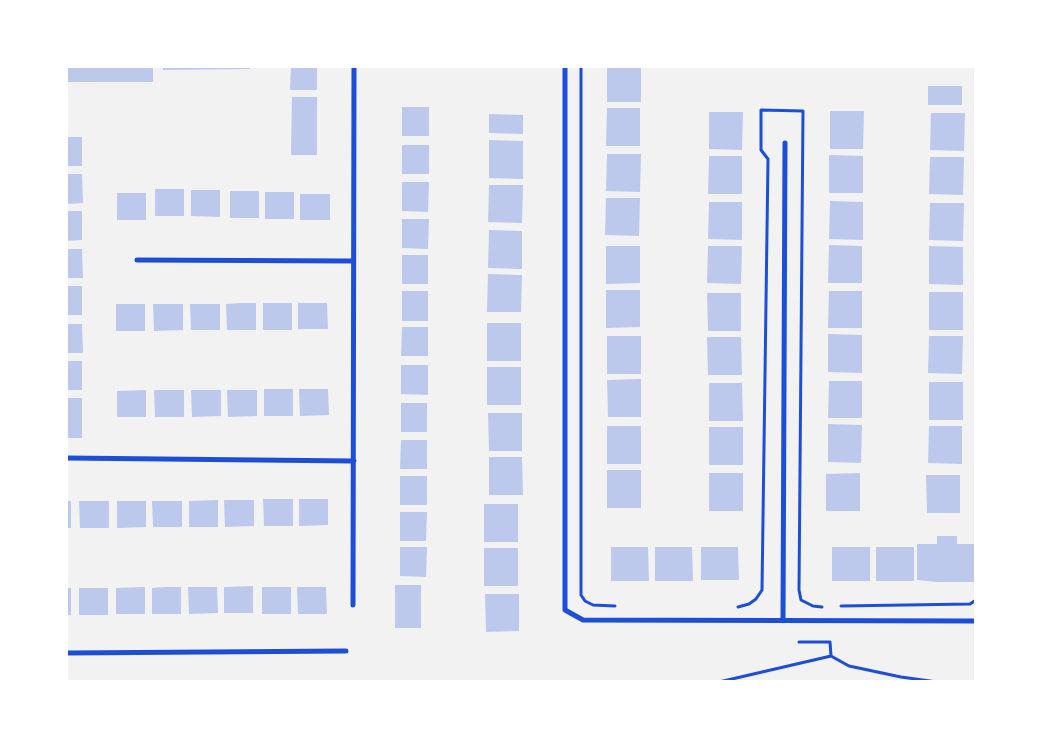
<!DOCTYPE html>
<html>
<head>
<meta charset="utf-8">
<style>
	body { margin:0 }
	#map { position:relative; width:1042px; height:748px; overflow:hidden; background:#f2f2f2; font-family:Cabin,sans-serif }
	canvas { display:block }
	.frame { position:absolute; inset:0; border:68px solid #fff; pointer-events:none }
</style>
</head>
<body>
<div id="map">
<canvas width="1042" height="748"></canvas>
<div class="frame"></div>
</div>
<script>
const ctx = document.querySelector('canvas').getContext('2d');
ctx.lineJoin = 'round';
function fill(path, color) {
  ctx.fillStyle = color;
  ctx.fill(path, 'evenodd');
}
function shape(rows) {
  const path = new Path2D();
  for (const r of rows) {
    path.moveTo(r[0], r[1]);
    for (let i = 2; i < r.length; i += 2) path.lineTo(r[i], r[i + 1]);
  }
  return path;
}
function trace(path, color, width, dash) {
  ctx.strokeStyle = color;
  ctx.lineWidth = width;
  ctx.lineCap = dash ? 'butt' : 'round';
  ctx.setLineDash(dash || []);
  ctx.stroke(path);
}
fill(shape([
	[66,66,153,66,153,82,66,82],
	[163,66,250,66,250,69,163,70],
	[291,66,317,66,317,90,290,90],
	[607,66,641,66,641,102,607,102],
	[928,86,962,86,962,105,928,105],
	[292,97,317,97,317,155,291,155],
	[402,107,429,107,429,136,402,136],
	[607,108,640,108,640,146,606,146],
	[830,111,864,111,863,149,830,149],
	[709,112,743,112,742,150,709,149],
	[931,113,965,113,964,151,930,150],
	[489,114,523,115,523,134,489,133],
	[66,137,82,137,82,166,66,166],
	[489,140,523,141,523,179,489,178],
	[402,145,429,145,429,174,402,174],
	[607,154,641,154,640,192,606,191],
	[829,155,863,156,863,193,829,193],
	[709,156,742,156,742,194,708,194],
	[930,157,964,157,963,195,929,194],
	[66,174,82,174,83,203,66,204],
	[402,182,429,182,428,212,402,211],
	[489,185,523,185,522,223,488,222],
	[155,189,184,189,184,216,155,216],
	[191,190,220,190,220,217,191,216],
	[230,191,259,191,259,218,230,218],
	[265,192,294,192,294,219,265,219],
	[117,193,146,193,146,220,117,220],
	[300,194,330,194,330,220,300,220],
	[606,198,640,198,639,236,605,235],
	[830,201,863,202,863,240,829,239],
	[709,202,742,202,742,240,708,239],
	[930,203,964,203,963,241,929,240],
	[66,211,82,211,82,240,66,241],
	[402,219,429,219,428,249,402,248],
	[489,230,522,231,522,269,488,268],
	[829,245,862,246,862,283,828,283],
	[606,246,640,246,640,283,606,284],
	[708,246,742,246,741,284,707,283],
	[929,246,963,247,963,285,929,284],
	[66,249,82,249,83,278,66,278],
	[402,255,428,255,428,284,402,284],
	[488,274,522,275,521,312,487,312],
	[66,286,82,286,82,315,66,315],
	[606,290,640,290,640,327,606,328],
	[402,291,428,291,428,321,402,321],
	[829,291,862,291,862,328,828,328],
	[929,292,963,292,963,330,929,330],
	[707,293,741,293,741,331,708,331],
	[241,303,256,303,256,330,227,330,226,304],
	[263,303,292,303,292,330,263,330],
	[298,303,327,303,328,329,298,329],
	[116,304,145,304,145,331,116,331],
	[153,304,183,304,183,330,154,331],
	[190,304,220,304,220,330,191,330],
	[487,323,521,323,521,361,487,361],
	[66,324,82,324,83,353,66,353],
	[402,327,428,327,428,356,401,356],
	[828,334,862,335,862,373,828,372],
	[607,336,641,336,641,374,607,374],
	[929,336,963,336,962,374,928,373],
	[707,337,741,337,742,375,708,375],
	[66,361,82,361,82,390,66,390],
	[401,365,428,365,428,395,401,394],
	[487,367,521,367,521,405,487,405],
	[641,379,641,417,608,417,607,380],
	[829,381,862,381,862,418,828,418],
	[929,382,963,382,963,420,929,420],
	[709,383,742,383,743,421,709,421],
	[264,389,293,389,293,416,264,416],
	[299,389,328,389,329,415,300,416],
	[146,390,146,417,117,417,117,391],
	[154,390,184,390,184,417,155,417],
	[191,390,221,390,221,416,192,417],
	[227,390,257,390,257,416,228,417],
	[66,398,82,398,82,438,66,438],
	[401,403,427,403,427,432,401,432],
	[488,413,522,413,522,451,489,451],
	[828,424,862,425,861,463,828,462],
	[607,426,641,426,641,464,607,464],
	[929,426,962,426,962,464,928,463],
	[709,427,743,427,743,465,709,465],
	[401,440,427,440,427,469,400,469],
	[489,457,522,457,523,495,489,495],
	[607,470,641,470,641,508,607,508],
	[709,473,743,473,743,511,709,511],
	[860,473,860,511,826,511,826,474],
	[926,475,960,475,960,513,927,513],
	[400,476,427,476,427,505,400,505],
	[263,499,293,499,293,526,264,526],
	[299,499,328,499,328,525,299,526],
	[218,500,218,527,189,527,189,501],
	[224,500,254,500,254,526,225,527],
	[66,501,71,501,71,528,66,528],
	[79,501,109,501,109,528,80,528],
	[117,501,146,501,146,527,117,528],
	[152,501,182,501,182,527,153,527],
	[484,504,518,504,518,542,484,542],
	[400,512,427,512,426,541,400,541],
	[937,536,957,536,957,544,976,544,976,582,937,582,917,580,917,544,937,544],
	[400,547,427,547,426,577,400,576],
	[611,547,648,547,649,581,611,581],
	[655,547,692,547,693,581,655,581],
	[701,547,738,547,739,580,701,580],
	[832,547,870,547,870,581,832,581],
	[876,547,914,547,914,581,876,581],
	[484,548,518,548,518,586,484,586],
	[395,585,421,585,421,628,395,628],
	[253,586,253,613,224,613,224,587],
	[145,587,145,614,116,614,116,588],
	[166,587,181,587,181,614,152,614,152,588],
	[188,587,217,587,218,613,189,614],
	[262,587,291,587,291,614,262,614],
	[297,587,326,587,327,614,298,614],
	[66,588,71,588,71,615,66,615],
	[79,588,108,588,108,615,79,615],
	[485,594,519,594,519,631,486,632]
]), '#bdc9ec');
trace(shape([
	[581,66,581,595,585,601,593,605,615,606],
	[841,606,970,604,976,600],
	[738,607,749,604,756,599,762,590,768,159,761,150,761,110,803,111,799,590,801,600,813,606,822,607],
	[799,642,830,642,831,656],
	[719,682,831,656,849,666,901,677,937,682]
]), '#1d4ed8', 3);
trace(shape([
	[565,66,565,610,583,620,976,621],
	[137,260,353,261],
	[66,458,354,461],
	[353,605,354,66],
	[783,621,785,143],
	[66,653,346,651]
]), '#1d4ed8', 5);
</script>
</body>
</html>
